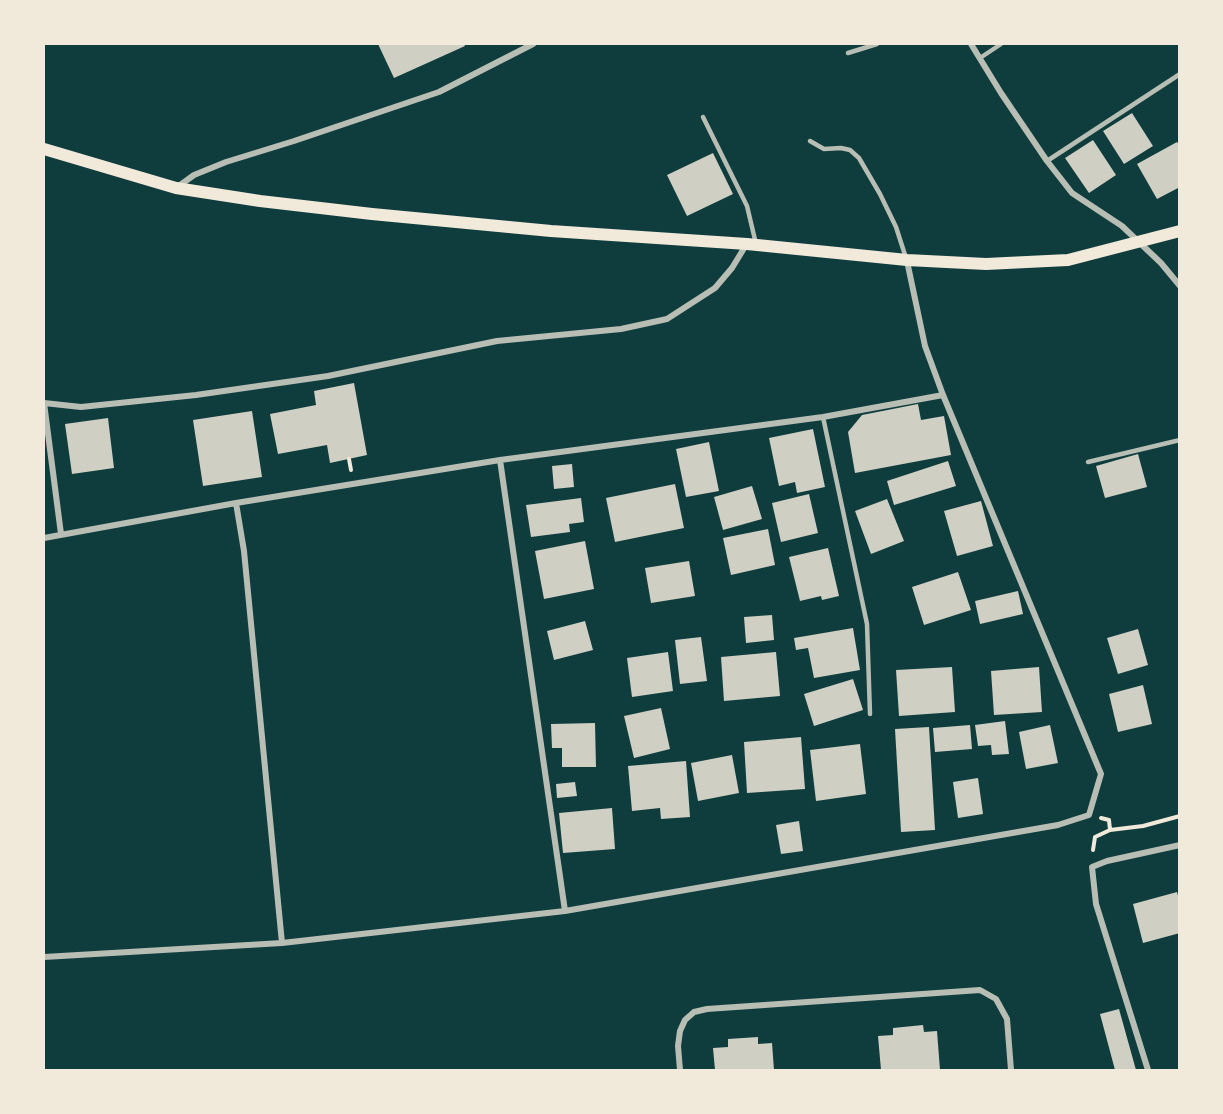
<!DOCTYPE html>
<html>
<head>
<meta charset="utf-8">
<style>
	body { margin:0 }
	#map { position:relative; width:1223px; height:1114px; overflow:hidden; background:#0f3d3e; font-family:Barlow,sans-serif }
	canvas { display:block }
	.frame { position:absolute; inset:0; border:45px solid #f1e9da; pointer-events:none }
</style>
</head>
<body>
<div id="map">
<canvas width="1223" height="1114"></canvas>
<div class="frame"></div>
</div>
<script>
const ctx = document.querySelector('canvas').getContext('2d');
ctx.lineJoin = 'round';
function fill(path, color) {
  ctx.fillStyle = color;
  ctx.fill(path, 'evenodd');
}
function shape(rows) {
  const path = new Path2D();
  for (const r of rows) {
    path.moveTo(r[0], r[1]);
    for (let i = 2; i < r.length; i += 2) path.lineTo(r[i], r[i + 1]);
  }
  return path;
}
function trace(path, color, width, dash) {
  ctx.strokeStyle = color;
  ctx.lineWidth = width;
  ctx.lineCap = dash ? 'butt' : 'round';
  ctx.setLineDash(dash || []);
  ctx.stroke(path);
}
fill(shape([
	[378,44,464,44,465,46,394,78],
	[1132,113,1153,146,1124,164,1103,131],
	[1093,140,1116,175,1089,193,1065,158],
	[1177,142,1180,146,1180,187,1157,199,1137,164],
	[713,153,733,194,687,216,667,175],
	[354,383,367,455,330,463,327,445,278,454,270,414,316,405,314,391],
	[918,404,921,420,944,416,951,455,855,473,848,432,862,415],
	[252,411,262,477,203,486,193,420],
	[108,418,114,468,72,474,65,424],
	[813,429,825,487,797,493,795,482,779,486,769,438],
	[709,442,719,491,686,497,676,449],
	[1138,454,1147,487,1105,498,1096,466],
	[948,461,956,486,894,505,887,481],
	[572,464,574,487,554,489,552,466],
	[675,484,684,528,615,542,606,498],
	[752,486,762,519,723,530,714,497],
	[809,494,818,533,781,542,772,503],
	[581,498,584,522,569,524,570,532,531,537,526,505],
	[887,499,904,541,871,554,855,511],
	[981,501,993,546,957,556,944,511],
	[768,529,775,565,731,575,723,538],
	[585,541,594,589,544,599,535,551],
	[828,548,839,596,822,600,821,596,800,601,789,557],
	[689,561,695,596,651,603,645,568],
	[958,572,971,610,924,625,912,587],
	[1018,591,1023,614,980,624,975,601],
	[772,615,774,640,746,643,744,617],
	[585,621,593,650,554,660,547,631],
	[853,628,860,670,814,678,808,648,796,650,794,638],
	[1138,629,1148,665,1118,674,1107,638],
	[701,637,707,681,680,684,675,640],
	[668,652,673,691,632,697,627,658],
	[776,652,780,696,724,701,721,657],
	[952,667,955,712,899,716,896,670],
	[1039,667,1042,712,994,715,991,671],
	[853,679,863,710,814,726,804,694],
	[1143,685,1152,724,1118,732,1109,694],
	[661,708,670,749,634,758,624,716],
	[1005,721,1009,754,992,755,991,745,978,746,975,725],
	[595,723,596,767,562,767,562,748,552,748,551,724],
	[970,725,972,749,935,752,933,728],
	[1050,725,1058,763,1026,769,1019,732],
	[929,727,935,830,901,832,895,729],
	[801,737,805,789,747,793,744,742],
	[860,744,866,794,816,801,810,750],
	[732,755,739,793,698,801,691,763],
	[686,761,690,817,661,819,660,808,632,811,628,766],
	[978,778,983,814,958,818,953,782],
	[575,782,577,796,557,798,556,784],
	[612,808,615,849,563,853,559,813],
	[799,821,803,851,781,854,776,825],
	[1177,892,1180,903,1180,933,1143,943,1133,904],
	[1119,1009,1136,1070,1115,1070,1100,1014],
	[923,1025,924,1032,937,1031,940,1070,881,1070,878,1036,893,1035,893,1028],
	[758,1037,758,1044,772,1043,774,1070,715,1070,713,1048,728,1047,728,1039]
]), '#cfcfc3');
trace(shape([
	[349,459,351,470],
	[1110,830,1143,826,1180,816],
	[1093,850,1095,837,1110,830,1109,820,1101,818]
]), '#f1e9da', 4);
trace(shape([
	[848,53,877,44],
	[980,58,1001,44],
	[703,117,747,206,756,244],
	[810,141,824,149,841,148,850,150,859,158,880,194,896,227,906,258],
	[1047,161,1180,74],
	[823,417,867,624,870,714],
	[1088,462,1180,440]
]), '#b8beb3', 4.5);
trace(shape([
	[971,44,1001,93,1047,161,1072,193,1122,226,1161,263,1180,286],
	[176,188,194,175,226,162,294,141,439,92,533,44],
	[44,403,81,407,196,395,328,376,497,341,621,329,667,319,715,288,732,268,746,245],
	[44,403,61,534],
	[500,460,565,911],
	[236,503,244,551,282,943],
	[44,538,236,503,500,460,823,417,943,395],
	[44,957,282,943,565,911,1058,825,1089,815,1101,774,943,395,925,346,907,261],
	[680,1070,678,1046,680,1031,685,1020,694,1012,707,1009,980,990,996,999,1007,1019,1011,1070],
	[1148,1070,1096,904,1092,867,1107,861,1180,845]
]), '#b8beb3', 6);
trace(shape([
	[44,149,176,188,260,201,372,214,551,231,747,244,907,260,986,264,1068,260,1180,231]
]), '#f1e9da', 12);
</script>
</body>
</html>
